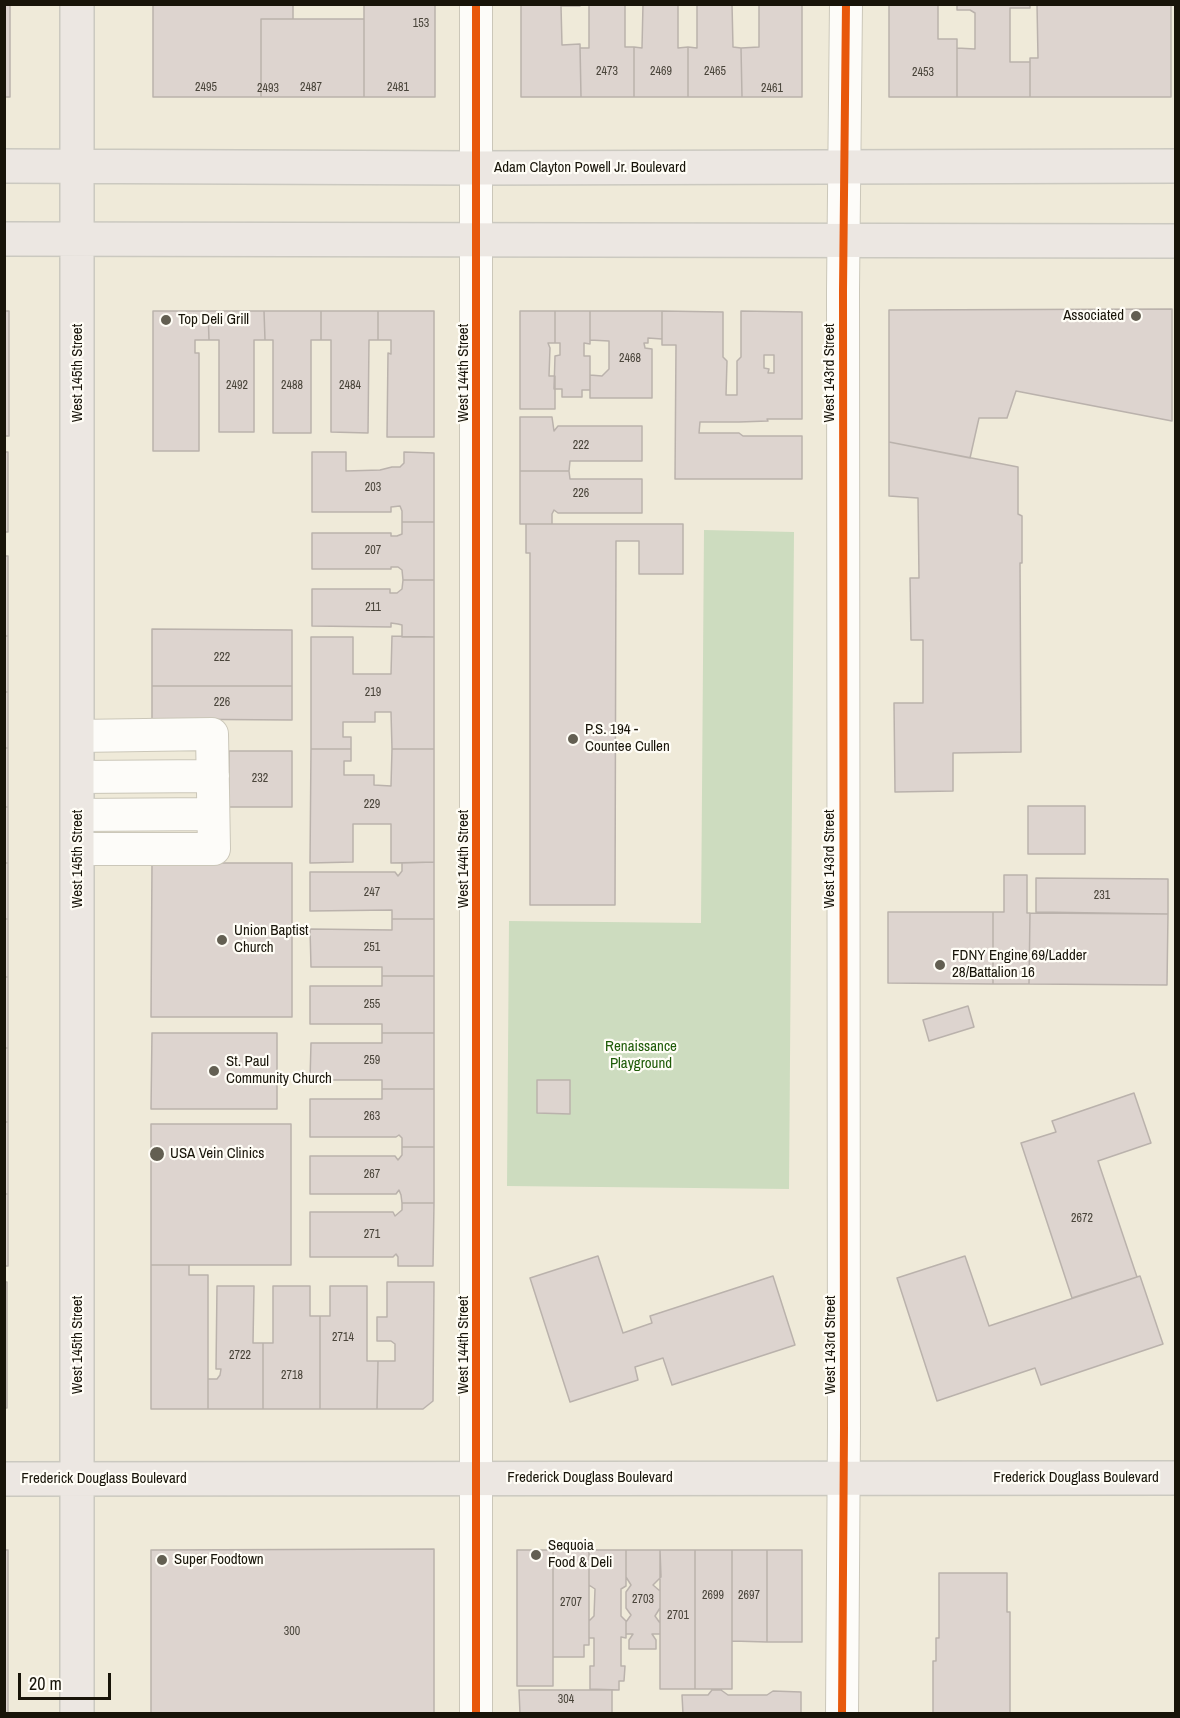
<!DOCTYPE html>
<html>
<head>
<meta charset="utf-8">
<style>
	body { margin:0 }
	#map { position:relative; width:1180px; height:1718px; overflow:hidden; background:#efead9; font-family:"Archivo Narrow",sans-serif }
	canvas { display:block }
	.frame { position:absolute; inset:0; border:6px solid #181409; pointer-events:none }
	.scale { position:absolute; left:18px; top:1673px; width:93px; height:27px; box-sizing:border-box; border:3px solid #181409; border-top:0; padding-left:8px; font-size:18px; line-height:21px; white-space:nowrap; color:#181409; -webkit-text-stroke:4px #fffdf6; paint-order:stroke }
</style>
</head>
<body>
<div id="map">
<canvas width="1180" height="1718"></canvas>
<div class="frame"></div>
<div class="scale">20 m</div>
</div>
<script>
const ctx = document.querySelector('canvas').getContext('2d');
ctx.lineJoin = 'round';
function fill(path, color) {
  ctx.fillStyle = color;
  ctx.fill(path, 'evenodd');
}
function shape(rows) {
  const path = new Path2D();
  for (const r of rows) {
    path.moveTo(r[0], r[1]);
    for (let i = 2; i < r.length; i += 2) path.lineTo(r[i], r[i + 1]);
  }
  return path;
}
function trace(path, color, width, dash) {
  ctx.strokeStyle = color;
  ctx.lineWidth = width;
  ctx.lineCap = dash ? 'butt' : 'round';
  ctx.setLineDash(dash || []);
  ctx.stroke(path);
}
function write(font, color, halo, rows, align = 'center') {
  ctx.font = font + ' "Archivo Narrow",sans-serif';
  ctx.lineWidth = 4.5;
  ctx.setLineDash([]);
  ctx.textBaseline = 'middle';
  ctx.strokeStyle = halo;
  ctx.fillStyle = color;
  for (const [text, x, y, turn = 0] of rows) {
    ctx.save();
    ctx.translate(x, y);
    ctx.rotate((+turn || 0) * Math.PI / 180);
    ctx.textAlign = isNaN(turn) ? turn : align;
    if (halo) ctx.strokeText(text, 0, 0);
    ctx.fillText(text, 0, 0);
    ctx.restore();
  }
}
fill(shape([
	[704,530,794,532,789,1189,507,1186,509,921,701,923]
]), '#cddcbf');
const building = shape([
	[4,4,10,4,10,97,4,97,4,4],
	[153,4,293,4,293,19,261,19,261,97,153,97,153,4],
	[364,4,435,4,435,97,364,97,364,4],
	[521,4,580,4,580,6,561,6,562,45,580,44,581,97,521,97,521,4],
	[589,4,625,4,625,47,634,47,634,97,581,97,580,48,589,48,589,4],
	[643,4,678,4,678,48,688,47,688,97,634,97,634,47,642,48,643,4],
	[697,4,732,4,733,47,741,48,742,97,688,97,688,47,697,48,697,4],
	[742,4,802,4,802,97,742,97,741,48,759,47,759,5,742,4],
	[889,4,938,4,938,39,957,39,957,97,889,97,889,4],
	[957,4,1030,4,1030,8,1010,8,1010,62,1030,62,1030,97,957,97,957,48,975,49,975,13,970,10,957,10,957,4],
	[1037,4,1171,4,1171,97,1030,97,1030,58,1038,58,1037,4],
	[261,19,364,19,364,97,261,97,261,19],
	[1172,309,1172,421,1016,391,1007,418,979,418,970,458,889,442,889,310,1172,309],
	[4,311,9,311,9,436,4,436,4,311],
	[153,311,208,311,209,340,195,340,195,353,199,353,199,451,153,451,153,311],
	[208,311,264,311,265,340,254,340,254,432,219,432,219,340,209,340,208,311],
	[264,311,321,311,321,340,311,340,311,433,273,433,273,340,265,340,264,311],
	[321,311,378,311,378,340,369,340,368,433,331,432,331,340,321,340,321,311],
	[378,311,434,311,434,437,387,437,388,353,391,354,391,340,378,340,378,311],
	[520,311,555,311,555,343,548,343,550,348,549,376,555,376,555,409,520,409,520,311],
	[555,311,590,311,590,344,584,343,584,356,590,356,590,390,582,390,582,397,562,397,562,389,554,389,555,356,560,355,560,343,555,343,555,311],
	[590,311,662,311,662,339,648,338,648,343,644,343,645,348,652,349,652,398,590,398,590,375,602,376,609,369,609,341,590,340,590,311],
	[662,311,723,312,723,357,727,361,726,395,737,395,737,361,741,357,741,311,802,312,802,419,767,419,768,421,739,422,700,422,699,433,739,433,743,436,802,436,802,479,675,479,676,345,662,345,662,311],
	[764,355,774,355,774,373,768,373,769,369,764,368,764,355],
	[520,417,552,417,554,431,558,426,642,426,642,461,570,461,569,471,520,471,520,417],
	[889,442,1018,467,1018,514,1022,516,1022,563,1020,563,1021,752,953,753,953,791,895,792,894,703,923,703,923,640,911,640,910,578,919,578,918,498,889,496,889,442],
	[4,452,8,452,8,532,4,532,4,452],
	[312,452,346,452,346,471,380,470,392,467,400,467,404,463,404,452,434,453,434,522,402,522,402,511,400,506,391,507,391,512,312,512,312,452],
	[520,471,569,471,570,479,642,479,642,513,558,513,554,510,552,514,552,524,520,524,520,471],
	[402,522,434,522,434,580,403,580,402,570,398,567,391,567,391,569,312,569,312,533,391,533,391,536,397,536,402,534,402,522],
	[526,524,683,524,683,574,639,574,639,541,616,541,615,905,530,905,530,553,526,553,526,524],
	[4,556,8,556,8,636,4,636,4,556],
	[403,580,434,580,434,637,402,637,402,625,398,624,391,623,391,627,312,626,312,589,390,589,390,593,397,593,402,589,403,580],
	[152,629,292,630,292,686,152,686,152,629],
	[4,636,8,636,8,692,4,692,4,636],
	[392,636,434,637,434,749,392,749,391,712,375,712,375,722,343,722,343,737,351,737,351,749,311,749,311,637,353,637,353,674,391,674,392,636],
	[152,686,292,686,292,720,152,719,152,686],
	[4,692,8,692,8,748,4,748,4,692],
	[4,748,8,748,8,807,4,807,4,748],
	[311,749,351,749,351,761,344,761,344,775,374,775,374,785,391,786,392,749,434,749,434,862,391,863,391,824,353,824,353,862,310,863,311,749],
	[229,751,292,751,292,807,229,807,229,751],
	[1028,806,1085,806,1085,854,1028,854,1028,806],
	[4,807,8,807,8,863,4,863,4,807],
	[434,862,434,919,392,919,392,910,310,911,310,872,395,872,398,876,402,871,402,863,434,862],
	[4,863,8,863,8,919,4,919,4,863],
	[152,863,292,863,292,1017,151,1017,152,863],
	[1004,875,1027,875,1027,913,1030,913,1029,984,993,984,993,912,1004,912,1004,875],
	[1036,878,1168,879,1168,914,1036,912,1036,878],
	[888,912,993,912,993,984,888,983,888,912],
	[1030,913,1168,914,1167,985,1029,984,1030,913],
	[4,919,8,919,8,977,4,977,4,919],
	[392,919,434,919,434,976,382,976,382,967,311,967,310,929,392,930,392,919],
	[382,976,434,976,434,1033,382,1033,382,1024,310,1024,310,986,382,986,382,976],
	[4,977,8,977,8,1048,4,1048,4,977],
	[968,1006,974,1027,929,1041,923,1020,968,1006],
	[152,1033,277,1033,277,1109,151,1109,152,1033],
	[382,1033,434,1033,434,1089,382,1089,382,1080,310,1080,311,1043,382,1043,382,1033],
	[4,1048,8,1048,8,1122,4,1122,4,1048],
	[537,1080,570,1080,570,1114,537,1113,537,1080],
	[382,1089,434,1089,434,1147,402,1147,402,1138,399,1135,396,1137,310,1137,310,1099,382,1099,382,1089],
	[1134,1093,1151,1143,1098,1161,1137,1277,1072,1298,1021,1143,1056,1132,1052,1121,1134,1093],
	[4,1122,8,1122,8,1194,4,1194,4,1122],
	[151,1124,291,1124,291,1265,151,1265,151,1124],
	[402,1147,434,1147,434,1203,402,1203,401,1195,399,1190,396,1194,310,1194,310,1156,395,1156,398,1160,402,1155,402,1147],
	[4,1194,8,1194,8,1266,4,1266,4,1194],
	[402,1203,434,1203,433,1266,398,1266,398,1257,396,1254,393,1257,310,1257,310,1212,393,1212,395,1216,402,1210,402,1203],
	[598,1256,623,1333,652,1323,650,1316,773,1276,795,1345,672,1385,663,1358,635,1367,638,1380,570,1402,530,1278,598,1256],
	[965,1256,989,1326,1140,1276,1163,1344,1041,1385,1035,1368,937,1401,897,1278,965,1256],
	[151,1265,189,1265,189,1275,208,1275,208,1409,151,1409,151,1265],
	[4,1282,7,1282,7,1408,4,1408,4,1282],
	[387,1282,434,1282,433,1401,423,1409,377,1409,378,1361,395,1361,395,1344,391,1341,377,1341,377,1317,387,1317,387,1282],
	[217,1286,254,1286,253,1343,263,1343,263,1409,208,1409,208,1379,217,1379,220,1375,221,1369,216,1369,217,1286],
	[273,1286,310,1286,310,1316,320,1316,320,1409,263,1409,263,1343,273,1343,273,1286],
	[330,1286,367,1286,367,1361,378,1361,377,1409,320,1409,320,1316,330,1316,330,1286],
	[434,1549,434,1714,151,1714,151,1550,434,1549],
	[4,1550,8,1550,8,1714,4,1714,4,1550],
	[517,1550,553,1550,553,1686,517,1686,517,1550],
	[553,1550,589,1550,589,1645,584,1645,584,1657,553,1657,553,1550],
	[589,1550,626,1550,626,1586,621,1589,621,1616,626,1621,626,1638,621,1637,621,1666,625,1666,624,1681,619,1681,619,1690,590,1689,590,1666,594,1666,594,1638,589,1638,589,1621,594,1616,595,1589,589,1585,589,1550],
	[626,1550,660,1550,661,1577,653,1585,660,1591,660,1608,655,1616,660,1623,660,1634,652,1634,656,1640,656,1649,629,1649,629,1640,633,1634,626,1634,626,1622,631,1615,626,1608,626,1592,631,1585,626,1577,626,1550],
	[660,1550,695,1550,695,1689,660,1689,660,1550],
	[695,1550,732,1550,732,1689,695,1689,695,1550],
	[732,1550,767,1550,767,1642,732,1641,732,1550],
	[767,1550,802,1550,802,1642,767,1642,767,1550],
	[939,1573,1007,1573,1007,1612,1010,1612,1010,1714,933,1714,933,1661,936,1661,936,1638,939,1638,939,1573],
	[519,1690,612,1690,612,1714,520,1714,519,1690],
	[712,1690,721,1690,728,1695,767,1695,773,1691,801,1692,801,1714,683,1714,682,1695,708,1695,712,1690]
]);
fill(building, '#ddd4cf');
trace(building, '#bab2ac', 1.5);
const minor = shape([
	[476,4,476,1714],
	[78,777,213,776],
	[78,815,213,814],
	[78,849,214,849,212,734,78,736],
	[842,1714,844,1427,843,290,846,4]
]);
const major = shape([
	[4,166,476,168,1176,166],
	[4,239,1176,241],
	[4,1479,1176,1478],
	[77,1714,77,4]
]);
trace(minor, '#cbc7b9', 34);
trace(major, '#cbc9c0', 36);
trace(minor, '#fdfcf9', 32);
trace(major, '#ece7e2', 33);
trace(shape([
	[476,4,476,1714],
	[842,1714,844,1427,843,290,846,4]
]), '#e8590c', 8);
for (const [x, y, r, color] of [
	[1136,316,6,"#635f52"],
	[166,320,6,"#635f52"],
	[573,739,6,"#635f52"],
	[222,940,6,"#635f52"],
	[940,965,6,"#635f52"],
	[214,1071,6,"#635f52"],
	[157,1154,8,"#635f52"],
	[536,1555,6,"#635f52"],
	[162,1560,6,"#635f52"]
]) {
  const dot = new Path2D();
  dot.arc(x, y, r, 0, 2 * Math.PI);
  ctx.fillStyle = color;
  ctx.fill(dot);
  trace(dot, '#fffdf6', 2);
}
write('12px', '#49443a', null, [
	["153",421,24],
	["2473",607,72],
	["2469",661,72],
	["2465",715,72],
	["2453",923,73],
	["2495",206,88],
	["2487",311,88],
	["2481",398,88],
	["2493",268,89],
	["2461",772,89],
	["2468",630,359],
	["2492",237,386],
	["2488",292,386],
	["2484",350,386],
	["222",581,446],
	["203",373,488],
	["226",581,494],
	["207",373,551],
	["211",373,608],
	["222",222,658],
	["219",373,693],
	["226",222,703],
	["232",260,779],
	["229",372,805],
	["247",372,893],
	["231",1102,896],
	["251",372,948],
	["255",372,1005],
	["259",372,1061],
	["263",372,1117],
	["267",372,1175],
	["2672",1082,1219],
	["271",372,1235],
	["2714",343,1338],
	["2722",240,1356],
	["2718",292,1376],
	["2699",713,1596],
	["2697",749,1596],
	["2703",643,1600],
	["2707",571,1603],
	["2701",678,1616],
	["300",292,1632],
	["304",566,1700]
]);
write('15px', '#181409', '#fffdf6', [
	["Adam Clayton Powell Jr. Boulevard",590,168],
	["West 145th Street",78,373,-90],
	["West 144th Street",464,373,-90],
	["West 143rd Street",830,373,-90],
	["West 145th Street",78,859,-90],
	["West 144th Street",464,859,-90],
	["West 143rd Street",830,859,-90],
	["West 145th Street",78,1345,-90],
	["West 144th Street",464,1345,-90],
	["West 143rd Street",831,1345,-90],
	["Frederick Douglass Boulevard",590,1478],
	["Frederick Douglass Boulevard",1076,1478],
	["Frederick Douglass Boulevard",104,1479]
]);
write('15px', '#181409', '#fffdf6', [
	["Associated",1124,316,"right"],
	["Top Deli Grill",178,320],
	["P.S. 194 -",585,730],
	["Countee Cullen",585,747],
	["Union Baptist",234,931],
	["Church",234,948],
	["FDNY Engine 69/Ladder",952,956],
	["28/Battalion 16",952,973],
	["St. Paul",226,1062],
	["Community Church",226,1079],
	["USA Vein Clinics",170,1154],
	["Sequoia",548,1546],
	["Food & Deli",548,1563],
	["Super Foodtown",174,1560]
], 'left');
write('15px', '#1e5b08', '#fffdf6', [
	["Renaissance",641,1047],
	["Playground",641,1064]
]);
</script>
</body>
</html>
